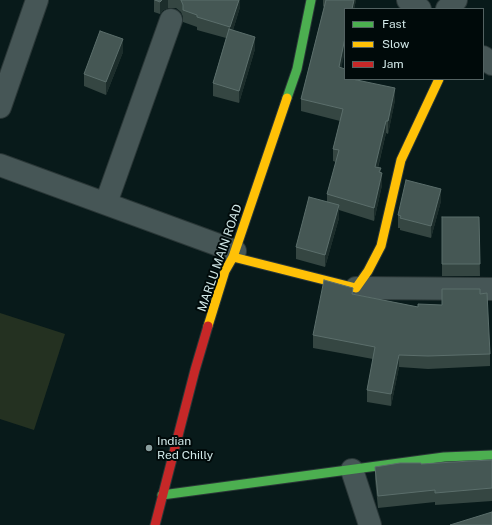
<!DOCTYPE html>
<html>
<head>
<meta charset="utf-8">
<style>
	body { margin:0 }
	#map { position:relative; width:492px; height:525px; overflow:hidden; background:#081a1a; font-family:"Public Sans",sans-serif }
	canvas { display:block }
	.legend { position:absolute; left:344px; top:8px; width:140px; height:72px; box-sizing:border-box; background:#000a0a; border:1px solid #536262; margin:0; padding:5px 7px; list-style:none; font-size:12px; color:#d0e7e7 }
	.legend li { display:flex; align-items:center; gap:8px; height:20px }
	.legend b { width:20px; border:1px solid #536262 }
</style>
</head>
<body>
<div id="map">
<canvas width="492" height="525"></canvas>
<ul class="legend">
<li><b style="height:5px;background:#4caf50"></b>Fast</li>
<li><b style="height:5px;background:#ffc107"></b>Slow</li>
<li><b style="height:5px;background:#c62828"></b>Jam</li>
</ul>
</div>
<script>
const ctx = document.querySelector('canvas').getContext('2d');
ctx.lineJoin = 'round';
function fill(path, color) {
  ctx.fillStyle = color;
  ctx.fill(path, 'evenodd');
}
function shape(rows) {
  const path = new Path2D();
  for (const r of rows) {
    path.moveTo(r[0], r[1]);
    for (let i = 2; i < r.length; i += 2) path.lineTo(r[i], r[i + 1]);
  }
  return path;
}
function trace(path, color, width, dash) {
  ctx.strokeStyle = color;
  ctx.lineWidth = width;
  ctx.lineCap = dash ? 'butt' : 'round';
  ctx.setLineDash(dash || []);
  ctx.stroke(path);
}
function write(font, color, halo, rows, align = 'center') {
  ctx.font = font + ' "Public Sans",sans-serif';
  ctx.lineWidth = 4;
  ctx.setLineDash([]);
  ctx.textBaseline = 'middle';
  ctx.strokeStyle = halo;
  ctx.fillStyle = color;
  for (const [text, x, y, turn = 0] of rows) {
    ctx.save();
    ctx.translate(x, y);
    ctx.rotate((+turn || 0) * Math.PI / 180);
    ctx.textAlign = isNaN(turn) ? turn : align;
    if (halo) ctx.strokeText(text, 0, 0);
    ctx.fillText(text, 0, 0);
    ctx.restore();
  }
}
fill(shape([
	[0,313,65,334,34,430,0,419]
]), '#243121');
const street = shape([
	[408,0,420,9],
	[447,9,456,0],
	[483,57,492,64],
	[0,107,37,0],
	[0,165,235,251],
	[106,203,171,20],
	[356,288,492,289],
	[352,470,370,525]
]);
const fast = shape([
	[287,98,297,69,311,0],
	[162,495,444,457,492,455]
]);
const slow = shape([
	[233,257,356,288,368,271,381,246,401,160,439,79],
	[208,326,225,271,233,257,287,98]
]);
const jam = shape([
	[155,525,195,370,208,326]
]);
trace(street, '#2a3737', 24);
trace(fast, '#2a3737', 11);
trace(slow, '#2a3737', 11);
trace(jam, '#2a3737', 11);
trace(street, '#465656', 22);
trace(fast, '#4caf50', 9);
trace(slow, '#ffc107', 9);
trace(jam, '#c62828', 9);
fill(shape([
	[154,0,240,0,240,7,233,30,255,49,239,103,213,96,213,83,226,38,197,30,197,27,183,22,183,17,181,12,176,8,168,8,163,10,160,14,154,12],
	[323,0,356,0,341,68,345,79,395,100,388,134,386,133,378,168,381,173,382,185,374,221,339,210,339,218,325,267,296,259,296,247,327,202,327,194,336,162,333,161,333,149,340,121,301,111,301,99,324,7,323,6],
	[123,52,106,95,84,86,84,74],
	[441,201,431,238,400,230,400,228,398,228,398,215],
	[442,217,479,217,480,276,442,276],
	[353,294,418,307,442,305,480,294,490,354,490,366,428,369,399,367,391,406,367,402,367,390,373,359,313,348,313,335],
	[492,460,492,501,435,505,435,502,378,508,375,479,375,467]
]), '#354642');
fill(shape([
	[162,0,168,0,168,8,163,10,160,14,160,2],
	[239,0,240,0,240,7,230,40,230,27],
	[354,0,356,0,354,9,352,9],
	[255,37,255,49,239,103,239,91],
	[345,38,345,51,339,79,339,67],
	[123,39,123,52,106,95,106,82],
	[395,88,395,100,388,134,388,121],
	[386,121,386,133,375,179,375,167],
	[381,168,381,180,382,173,382,185,374,221,374,208,379,172],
	[441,189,441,201,431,238,431,226],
	[339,205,339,218,325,267,325,255],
	[399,355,399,367,391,406,391,394]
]), '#1c2d2b');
const building = shape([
	[155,0,162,0,160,2,155,0],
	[181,0,239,0,230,27,197,17,197,15,183,10,183,5,181,0],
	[326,0,354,0,352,9,345,9,345,38,339,67,345,69,345,79,352,79,395,88,388,121,386,121,375,167,381,168,379,172,382,173,374,208,327,194,339,150,333,149,343,109,301,99,326,0],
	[229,29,255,37,239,91,213,83,229,29],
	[100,31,123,39,106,82,84,74,100,31],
	[406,180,441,189,431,226,400,218,401,216,398,215,406,180],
	[309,197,339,205,325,255,296,247,309,197],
	[442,217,479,217,480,264,442,264,442,217],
	[324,280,353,288,352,294,418,307,418,304,442,305,442,289,480,289,480,294,487,293,490,354,428,356,399,355,391,394,367,390,375,347,313,335,324,280],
	[492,460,492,488,435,493,435,490,378,496,375,467,400,463,421,463,421,464,471,461,492,460],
	[492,512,492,525,450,525,492,512]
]);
fill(building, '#455754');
trace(building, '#5b6e6b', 1);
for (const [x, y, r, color] of [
	[149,448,4,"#8a9f9f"]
]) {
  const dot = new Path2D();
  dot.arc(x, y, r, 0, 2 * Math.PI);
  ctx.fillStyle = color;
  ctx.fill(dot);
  trace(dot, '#000a0a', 1.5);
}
write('12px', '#d0e7e7', '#000a0a', [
	["MARLU MAIN ROAD",220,258,-71]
]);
write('12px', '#d0e7e7', '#000a0a', [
	["Indian",157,441],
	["Red Chilly",157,455]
], 'left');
</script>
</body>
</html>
